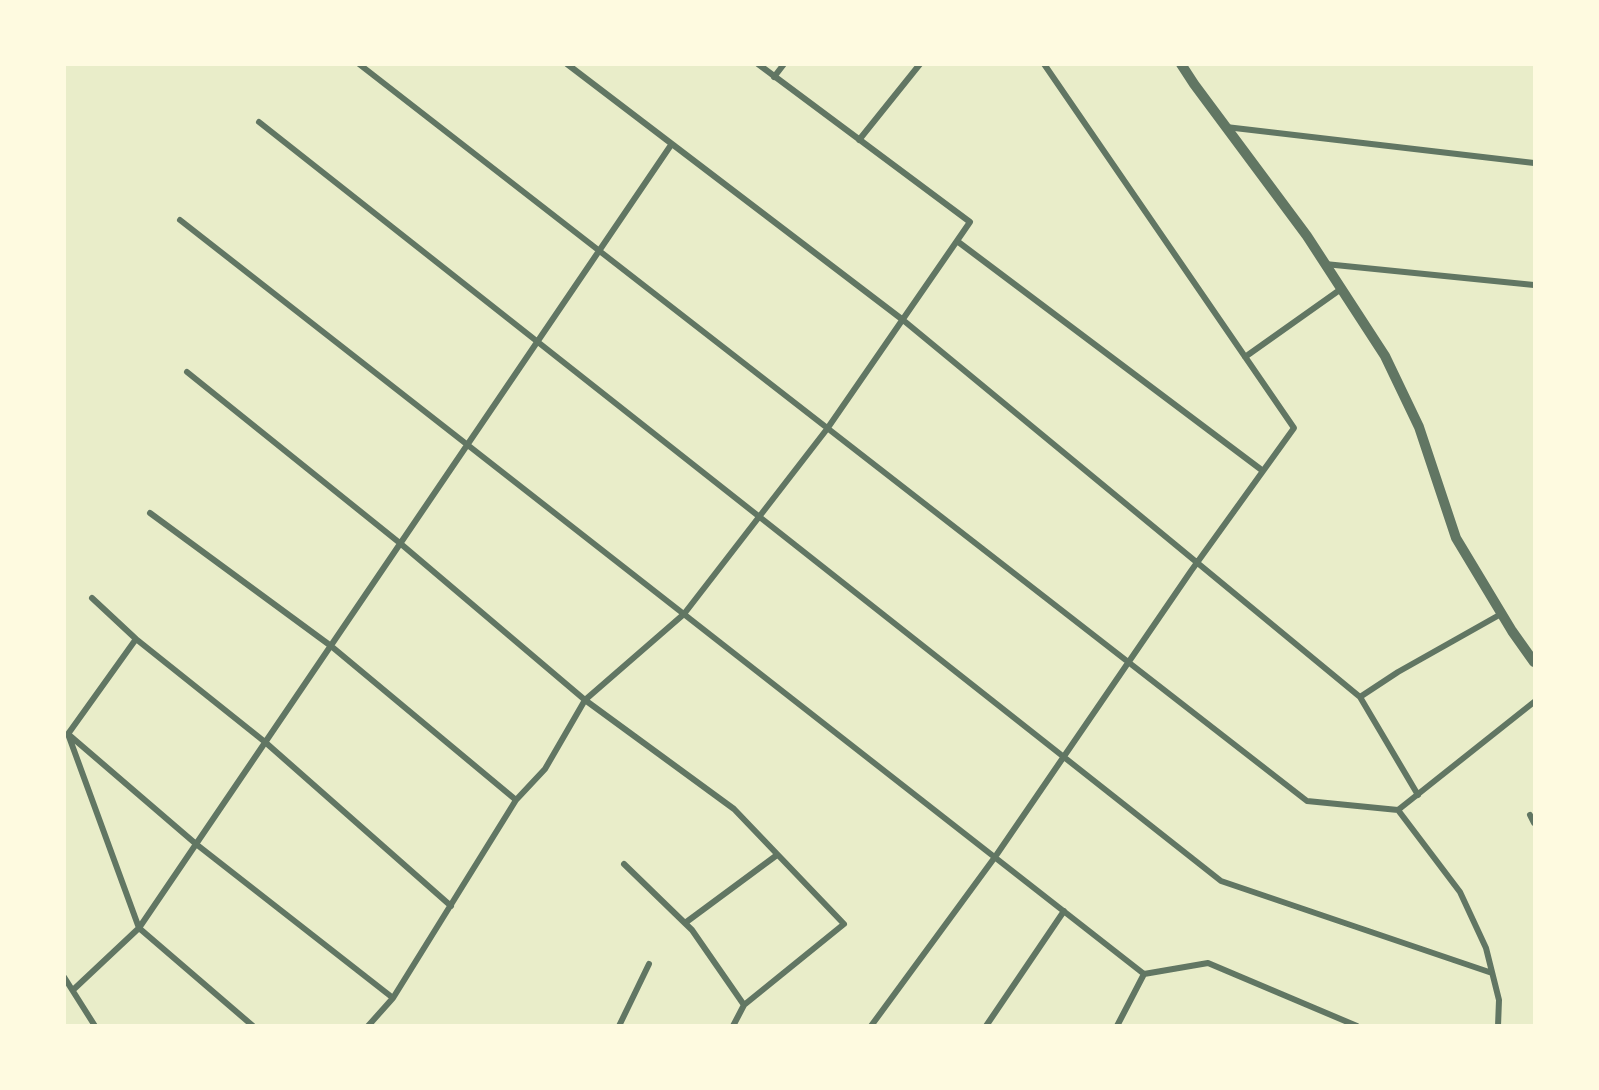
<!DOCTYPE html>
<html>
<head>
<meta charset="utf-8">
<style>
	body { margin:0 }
	#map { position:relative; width:1599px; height:1090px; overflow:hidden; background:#e9edc9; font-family:"Source Sans 3",sans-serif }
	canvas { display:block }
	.frame { position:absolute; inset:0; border:66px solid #fefae0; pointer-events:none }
</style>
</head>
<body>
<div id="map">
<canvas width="1599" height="1090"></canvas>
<div class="frame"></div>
</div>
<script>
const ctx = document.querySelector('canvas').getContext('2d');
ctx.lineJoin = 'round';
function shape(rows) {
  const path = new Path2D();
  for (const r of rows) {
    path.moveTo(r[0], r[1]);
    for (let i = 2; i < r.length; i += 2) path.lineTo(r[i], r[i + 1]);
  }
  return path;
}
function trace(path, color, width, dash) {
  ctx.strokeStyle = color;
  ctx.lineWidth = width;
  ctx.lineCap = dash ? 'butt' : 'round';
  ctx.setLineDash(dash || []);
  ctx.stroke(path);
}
trace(shape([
	[359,64,1307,801,1398,810],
	[567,64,903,320,1360,697,1398,672,1501,614],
	[774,77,784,64],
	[259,122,1221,881,1492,973],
	[1226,127,1534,163],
	[859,140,920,64],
	[180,220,1144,974,1208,963,1357,1026],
	[957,241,1263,471],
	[1325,264,1534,285],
	[1245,357,1341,289],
	[187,372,401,544,585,700,684,614,827,429,970,222,758,64],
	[150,513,331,646,516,800],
	[92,598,136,639,265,742,451,906],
	[136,639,68,734,139,928,253,1026],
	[1360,697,1418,795],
	[68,734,196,844,393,998],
	[1530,815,1534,823],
	[624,864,692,930,744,1005],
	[685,923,777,855],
	[64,977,95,1026],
	[73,990,139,928,671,145],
	[368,1026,393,998,516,800,545,769,585,700,734,809,844,924,744,1005,733,1026],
	[619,1026,649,964],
	[871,1026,995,857,1191,571,1294,428,1044,64],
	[986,1026,1064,911],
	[1117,1026,1144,974],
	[1498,1026,1499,1000,1486,948,1460,892,1398,810,1534,702]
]), '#617663', 6);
trace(shape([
	[1181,64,1194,84,1307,236,1385,356,1419,427,1456,538,1512,631,1534,662]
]), '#617663', 10);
</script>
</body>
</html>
